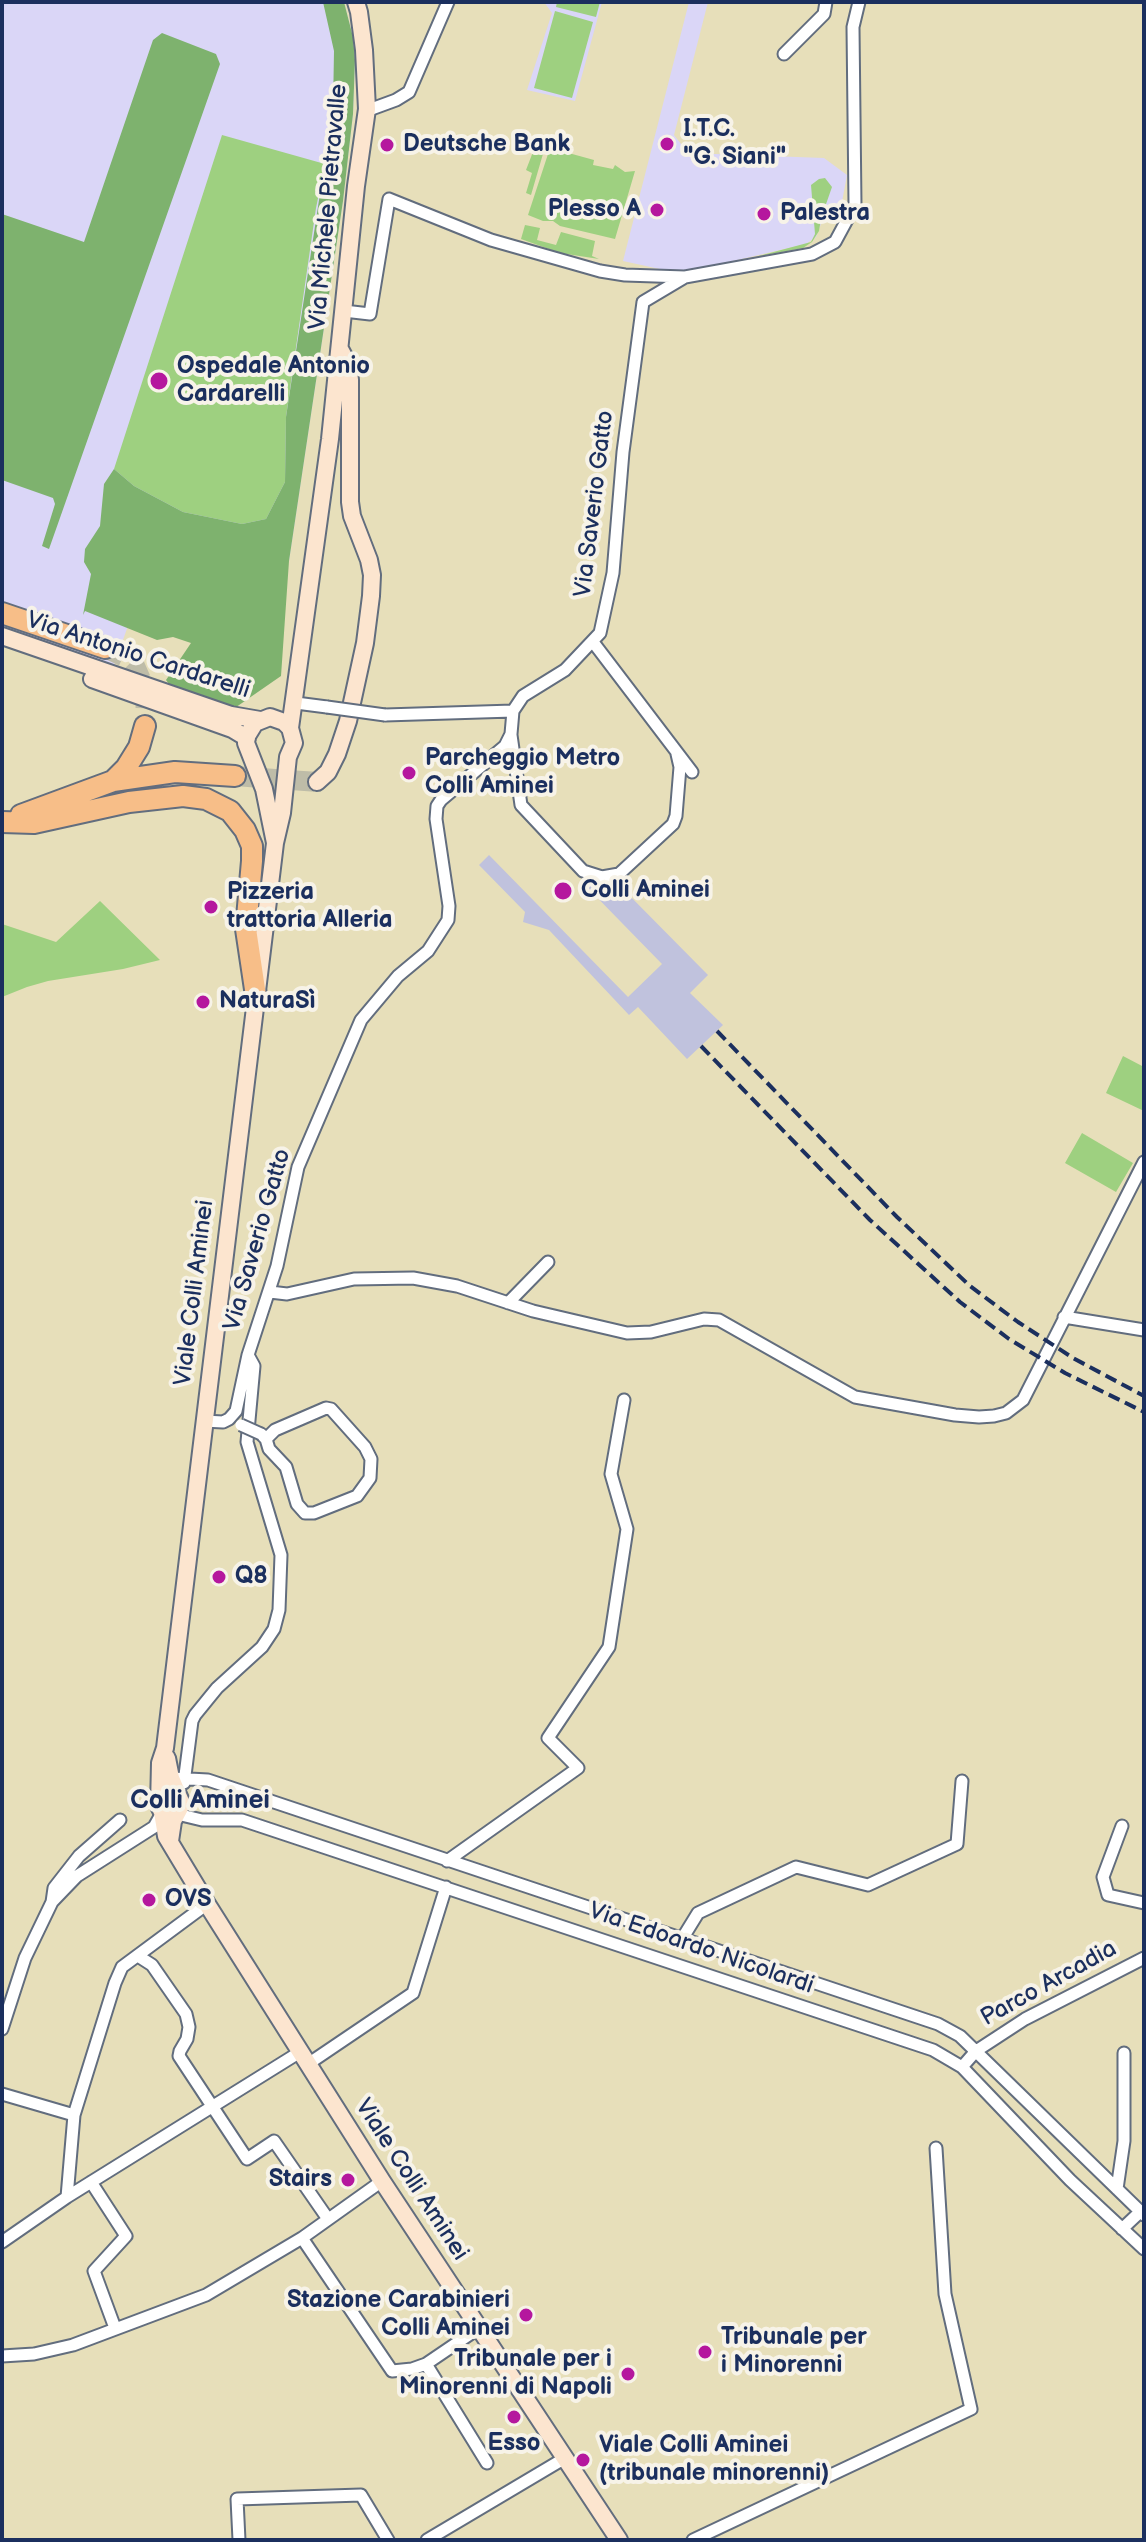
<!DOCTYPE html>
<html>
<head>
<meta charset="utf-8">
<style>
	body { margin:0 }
	#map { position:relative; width:1146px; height:2542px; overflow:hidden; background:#e7dfba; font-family:"Balsamiq Sans",sans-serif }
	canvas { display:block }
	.frame { position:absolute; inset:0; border:4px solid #1b2f5e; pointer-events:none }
</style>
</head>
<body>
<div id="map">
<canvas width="1146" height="2542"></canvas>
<div class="frame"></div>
</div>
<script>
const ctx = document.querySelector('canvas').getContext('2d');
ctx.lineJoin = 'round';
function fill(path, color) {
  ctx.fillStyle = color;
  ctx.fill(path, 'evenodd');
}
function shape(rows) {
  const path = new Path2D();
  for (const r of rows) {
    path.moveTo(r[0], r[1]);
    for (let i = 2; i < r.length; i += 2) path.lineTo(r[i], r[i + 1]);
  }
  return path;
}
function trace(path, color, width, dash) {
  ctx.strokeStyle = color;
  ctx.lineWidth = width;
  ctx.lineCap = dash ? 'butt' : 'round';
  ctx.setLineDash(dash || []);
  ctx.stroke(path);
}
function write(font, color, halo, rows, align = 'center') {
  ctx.font = font + ' "Balsamiq Sans",sans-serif';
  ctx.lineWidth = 8;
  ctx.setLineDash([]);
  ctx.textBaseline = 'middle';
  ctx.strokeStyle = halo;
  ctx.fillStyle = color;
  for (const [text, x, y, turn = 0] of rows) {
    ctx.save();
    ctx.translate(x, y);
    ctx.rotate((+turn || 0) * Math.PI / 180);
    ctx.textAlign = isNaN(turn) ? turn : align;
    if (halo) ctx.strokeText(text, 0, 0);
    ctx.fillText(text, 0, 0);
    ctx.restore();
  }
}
fill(shape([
	[2,2,344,2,353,37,355,60,353,114,343,201,289,561,134,609,114,665,2,626],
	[544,2,602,2,575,101,527,90,552,13],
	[689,2,708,2,674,135,688,153,824,158,847,175,839,218,825,213,816,237,806,244,686,272,669,271,623,261]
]), '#dad6f7');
fill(shape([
	[489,855,628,997,662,964,580,880,595,887,622,888,708,975,690,993,723,1025,687,1059,638,1007,629,1015,549,930,523,922,525,912,479,865]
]), '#c0c2dd');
fill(shape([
	[557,2,600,2,596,17,556,7],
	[555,11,593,22,572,98,534,88],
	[222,135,325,164,316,208,286,417,285,482,266,519,242,524,183,512,134,486,114,469],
	[536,144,545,147,531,195,526,193,532,173,526,170],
	[554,149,594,160,593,165,613,169,615,165,625,172,635,171,615,239,560,226,553,221,543,221,528,215,549,151],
	[825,178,832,187,825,207,823,207,819,231,812,242,803,248,755,257,811,242,815,234,811,185,819,179],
	[525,225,540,228,537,240,556,245,561,232,595,241,592,256,599,259,560,253,521,239],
	[100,901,160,960,123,969,48,981,27,987,2,997,2,924,56,942],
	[1123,1056,1144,1067,1144,1111,1106,1093],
	[1082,1133,1133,1163,1116,1192,1065,1163]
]), '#9ed080');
fill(shape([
	[323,2,344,2,353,37,355,60,353,114,343,201,289,561,281,676,229,712,175,692,166,680,191,643,173,637,157,640,85,611,83,615,91,574,84,562,85,549,100,526,104,484,114,469,134,486,183,512,242,524,266,519,285,482,286,417,333,108,334,51],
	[162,33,216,54,220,64,49,549,42,546,55,504,53,498,2,480,2,214,84,242,153,40]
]), '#7eb26e');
trace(shape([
	[105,648,127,658,135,666,146,691,145,726],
	[235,776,317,782]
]), '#bebca8', 20, [20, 10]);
const street = shape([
	[784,54,824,14,826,2],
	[366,111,396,100,409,92,448,2],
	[344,311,370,314,389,199,491,240,600,271,625,275,685,277,812,254,835,242,855,205,853,27,859,2],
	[593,642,692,772],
	[296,703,327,707],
	[385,715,513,711],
	[511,735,521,805,583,871,602,877,619,874,673,824,676,816,680,767,677,754],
	[270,1292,287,1294,354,1279,413,1278,457,1286,533,1311,627,1333,651,1332,704,1319,719,1320,855,1397,955,1415,979,1417,994,1416,1006,1413,1023,1400,1144,1162],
	[508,1303,548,1262],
	[1064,1317,1144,1330],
	[204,1421,223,1422,229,1419,236,1411,248,1355,277,1266,298,1167,361,1020,398,976,428,951,448,920,449,906,436,819,437,806,441,800,505,746,511,734,513,711,523,696,565,670,600,633,613,573,623,452,643,302,685,277],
	[261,1434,266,1439,269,1449,286,1467,297,1504,305,1513,314,1513,357,1496,370,1478,371,1459,365,1447,331,1409,326,1408,275,1430,266,1439],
	[171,1778,208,1780,938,2024,960,2036,1144,2215],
	[184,1783,192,1721,195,1715,217,1688,262,1647,274,1629,279,1610,281,1555,247,1442,254,1366,248,1355],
	[177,1814,202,1820,242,1820,933,2050,962,2067,1070,2180,1144,2249],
	[1122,1826,1103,1877,1108,1895,1144,1903],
	[447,1861,578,1768,548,1738,609,1647,627,1529,611,1474,624,1400],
	[52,1902,54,1888,79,1856,120,1820],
	[682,1939,698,1913,796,1867,868,1885,957,1844,962,1781],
	[138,1956,152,1965,186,2014,189,2027,187,2039,180,2051,179,2056,247,2159,274,2141,328,2219],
	[2,2029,25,1958,52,1902,77,1876,154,1827,162,1813],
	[308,2064,413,1993,446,1887],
	[962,2067,976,2051,1025,2019,1144,1958],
	[2,2094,74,2115],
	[91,2182,126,2236,94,2271,115,2328],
	[1117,2189,1124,2141,1124,2053],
	[67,2197,74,2115,115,1983,122,1967,207,1904],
	[1122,2229,1140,2212,1144,2211],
	[302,2238,392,2371,412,2369,426,2364,479,2328],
	[2,2242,67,2197,300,2052],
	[2,2356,34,2354,73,2345,206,2295,302,2238,382,2181],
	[426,2364,487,2463],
	[239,2540,237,2499,361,2495,388,2540],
	[427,2540,565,2458],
	[693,2540,971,2409,945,2294,936,2148]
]);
const secondary = shape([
	[2,636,231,715,260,720],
	[92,679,232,729,247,738],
	[290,728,330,439,356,186,367,109,364,50,359,12,356,2],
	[317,782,328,772,337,754,348,721,365,643,371,596,372,575,369,560,352,516,350,502,350,380,348,364,340,349],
	[275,843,264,789,246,743,247,736,255,723,270,717,284,722,290,728,294,743,288,757,282,813,275,843,165,1748,160,1763,159,1806,162,1812,166,1836,207,1904,382,2181,619,2540],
	[167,1758,171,1778,182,1804,173,1821,170,1841]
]);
const highway = shape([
	[2,613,105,648],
	[113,781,126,768,139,747,145,726],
	[21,815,113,781,175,772,235,776],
	[2,822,34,823,129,802,183,796,206,799,230,811,245,830,252,846,252,861,246,929,256,996]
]);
trace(street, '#626d7e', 15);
trace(secondary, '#626d7e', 20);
trace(highway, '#626d7e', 24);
trace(street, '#fff', 11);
trace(secondary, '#fce5cf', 16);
trace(highway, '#f7be88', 20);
trace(shape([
	[717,1031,897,1217,970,1286,1018,1322,1073,1358,1144,1396],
	[701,1046,870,1220,960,1302,1009,1339,1065,1373,1144,1412]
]), '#1b2f5e', 4, [12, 6]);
const streetBridge = shape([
	[327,707,385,715],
	[241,1425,261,1434]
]);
trace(streetBridge, '#626d7e', 15, []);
trace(streetBridge, '#fff', 11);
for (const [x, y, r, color] of [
	[667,144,8,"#b5179e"],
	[387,145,8,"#b5179e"],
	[657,210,8,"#b5179e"],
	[764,214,8,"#b5179e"],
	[159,381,10,"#b5179e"],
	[409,773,8,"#b5179e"],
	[563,891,10,"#b5179e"],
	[211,907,8,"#b5179e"],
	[203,1002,8,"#b5179e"],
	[219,1577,8,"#b5179e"],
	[149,1900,8,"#b5179e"],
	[348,2180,8,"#b5179e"],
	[526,2315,8,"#b5179e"],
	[705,2352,8,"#b5179e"],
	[628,2374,8,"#b5179e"],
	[514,2417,8,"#b5179e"],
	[583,2460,8,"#b5179e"]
]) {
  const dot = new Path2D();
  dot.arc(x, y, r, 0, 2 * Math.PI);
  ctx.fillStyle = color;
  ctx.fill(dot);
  trace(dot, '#f7f3e8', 3);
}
write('bold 24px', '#1b2f5e', '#f7f3e8', [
	["I.T.C.",683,130],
	["\"G. Siani\"",683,158],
	["Deutsche Bank",403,145],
	["Plesso A",641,210,"right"],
	["Palestra",780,214],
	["Ospedale Antonio",177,367],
	["Cardarelli",177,395],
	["Parcheggio Metro",425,759],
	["Colli Aminei",425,787],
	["Colli Aminei",581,891],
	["Pizzeria",227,893],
	["trattoria Alleria",227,921],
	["NaturaSì",219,1002],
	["Q8",235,1577],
	["OVS",165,1900],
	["Stairs",332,2180,"right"],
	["Stazione Carabinieri",510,2301,"right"],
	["Colli Aminei",510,2329,"right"],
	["Tribunale per",721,2338],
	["i Minorenni",721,2366],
	["Tribunale per i",612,2360,"right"],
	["Minorenni di Napoli",612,2388,"right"],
	["Esso",514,2444,"center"],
	["Viale Colli Aminei",599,2446],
	["(tribunale minorenni)",599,2474]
], 'left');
write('24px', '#1b2f5e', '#f7f3e8', [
	["Via Michele Pietravalle",329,207,-85],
	["Via Saverio Gatto",595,504,-83],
	["Via Antonio Cardarelli",138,656,18],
	["Via Saverio Gatto",258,1240,-74],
	["Viale Colli Aminei",195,1293,-83],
	["Via Edoardo Nicolardi",701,1949,19],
	["Parco Arcadia",1049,1984,-29],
	["Viale Colli Aminei",411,2180,57]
]);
write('bold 26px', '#1b2f5e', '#f7f3e8', [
	["Colli Aminei",200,1801]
]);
</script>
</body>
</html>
